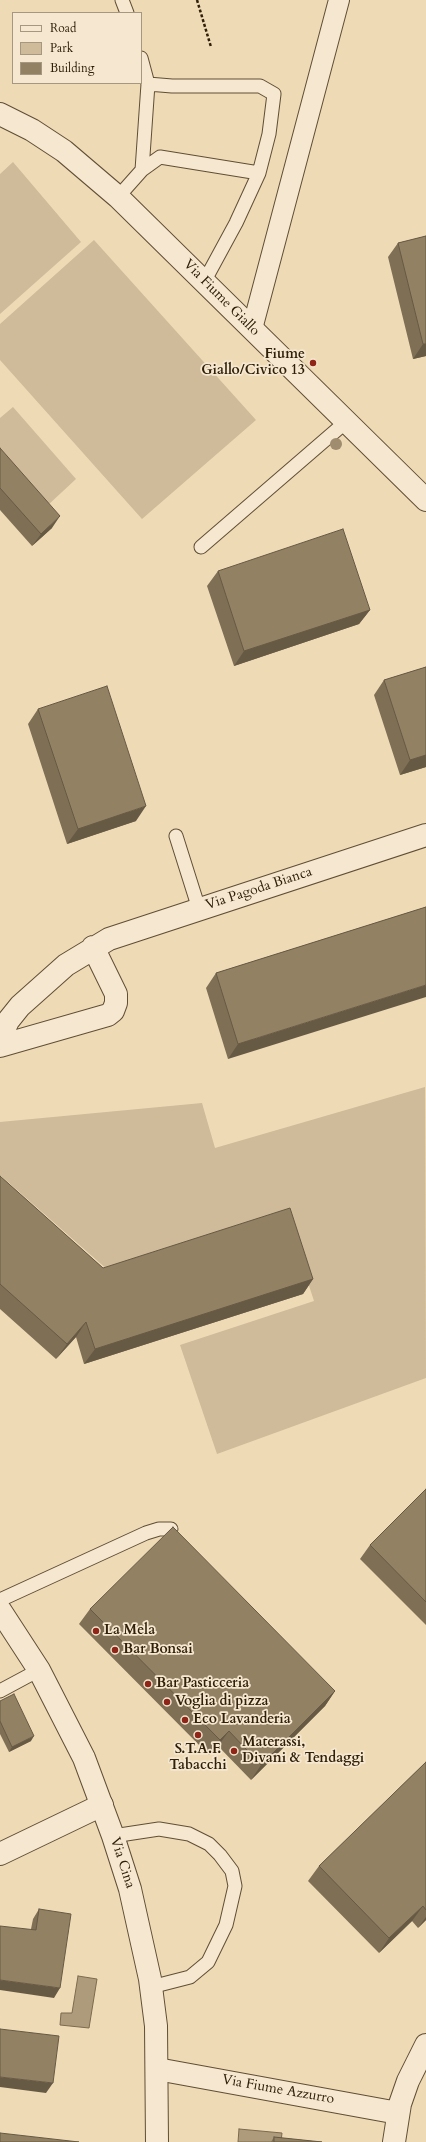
<!DOCTYPE html>
<html>
<head>
<meta charset="utf-8">
<style>
	body { margin:0 }
	#map { position:relative; width:426px; height:2142px; overflow:hidden; background:#efdab6; font-family:Cardo,serif }
	canvas { display:block }
	.legend { position:absolute; left:12px; top:12px; width:130px; height:72px; box-sizing:border-box; background:#f5e7d0; border:1px solid #a69781; margin:0; padding:5px 7px; list-style:none; font-size:12px; color:#30200a }
	.legend li { display:flex; align-items:center; gap:8px; height:20px }
	.legend b { width:20px; border:1px solid #a69781 }
</style>
</head>
<body>
<div id="map">
<canvas width="426" height="2142"></canvas>
<ul class="legend">
<li><b style="height:5px;background:#f5e7d0"></b>Road</li>
<li><b style="height:11px;background:#cfba99"></b>Park</li>
<li><b style="height:11px;background:#938163"></b>Building</li>
</ul>
</div>
<script>
const ctx = document.querySelector('canvas').getContext('2d');
ctx.lineJoin = 'round';
function fill(path, color) {
  ctx.fillStyle = color;
  ctx.fill(path, 'evenodd');
}
function shape(rows) {
  const path = new Path2D();
  for (const r of rows) {
    path.moveTo(r[0], r[1]);
    for (let i = 2; i < r.length; i += 2) path.lineTo(r[i], r[i + 1]);
  }
  return path;
}
function trace(path, color, width, dash) {
  ctx.strokeStyle = color;
  ctx.lineWidth = width;
  ctx.lineCap = dash ? 'butt' : 'round';
  ctx.setLineDash(dash || []);
  ctx.stroke(path);
}
function write(font, color, halo, rows, align = 'center') {
  ctx.font = font + ' Cardo,serif';
  ctx.lineWidth = 3.5;
  ctx.setLineDash([]);
  ctx.textBaseline = 'middle';
  ctx.strokeStyle = halo;
  ctx.fillStyle = color;
  for (const [text, x, y, turn = 0] of rows) {
    ctx.save();
    ctx.translate(x, y);
    ctx.rotate((+turn || 0) * Math.PI / 180);
    ctx.textAlign = isNaN(turn) ? turn : align;
    if (halo) ctx.strokeText(text, 0, 0);
    ctx.fillText(text, 0, 0);
    ctx.restore();
  }
}
fill(shape([
	[13,162,81,242,0,314,0,174],
	[94,240,256,420,142,519,0,360,0,324],
	[13,407,76,479,48,505,0,450,0,418],
	[425,1087,426,1378,217,1454,180,1345,314,1301,287,1218,109,1271,0,1175,0,1122,202,1103,215,1148]
]), '#cfba99');
const water = shape([
	[78,1976,97,1979,89,2028,60,2025,61,2013,72,2013,78,1976],
	[239,2129,282,2133,281,2142,238,2142,239,2129]
]);
fill(water, '#ae9b7c');
trace(water, '#7c6a4e', 1);
const service = shape([
	[122,0,127,13],
	[141,58,148,84,172,86,260,86,274,94,269,134,259,173,236,223,204,282],
	[142,170,148,84],
	[118,197,142,170,160,157,259,173],
	[201,547,347,421],
	[176,836,199,909],
	[0,1600,146,1533,159,1529,171,1529],
	[0,1691,39,1670],
	[113,1836,159,1829,189,1834,209,1844,220,1855,232,1871,235,1886,226,1925,208,1962,190,1977,151,1987]
]);
const pedestrian = shape([
	[252,329,339,0]
]);
const minor = shape([
	[0,114,32,130,64,151,118,197,426,500],
	[0,1038,8,1021,20,1006,66,965,109,939,426,835],
	[0,1046,108,1015,113,1011,116,1003,116,994,93,947],
	[0,1854,102,1805],
	[157,2069,398,2113],
	[394,2142,400,2104,408,2081,426,2045]
]);
const tertiary = shape([
	[0,1610,39,1670,84,1758,113,1836,130,1889,150,1979,156,2026,157,2142]
]);
trace(service, '#604e35', 15);
trace(pedestrian, '#604e35', 22);
trace(minor, '#604e35', 24);
trace(tertiary, '#604e35', 24);
trace(shape([
	[197,0,211,47]
]), '#30200a', 2.5, [3, 2]);
trace(service, '#f5e7d0', 13);
trace(pedestrian, '#f5e7d0', 20);
trace(minor, '#f5e7d0', 22);
trace(tertiary, '#f5e7d0', 22);
ctx.fillStyle = '#a08d6f';
for (const [x, y] of [
	[336,444]
]) {
  ctx.beginPath();
  ctx.arc(x, y, 6, 0, 2 * Math.PI);
  ctx.fill();
}
fill(shape([
	[426,236,426,356,413,359,388,257,398,243],
	[0,448,52,528,32,546,0,510],
	[218,571,370,610,359,624,234,666,207,586],
	[426,667,426,767,400,775,374,695,384,680],
	[38,709,136,821,67,844,28,724],
	[426,907,228,1059,206,988,216,973],
	[0,1176,103,1268,313,1279,303,1294,84,1364,76,1337,56,1359,0,1309],
	[426,1489,426,1625,360,1559,370,1545],
	[90,1609,335,1691,325,1706,251,1780,218,1746,209,1755,79,1624],
	[0,1701,31,1741,9,1752,0,1734],
	[426,1762,426,1920,418,1928,412,1921,379,1953,308,1881,319,1866],
	[39,1909,54,1998,31,1929,33,1919],
	[274,2137,322,2142,271,2142]
]), '#7e6f55');
fill(shape([
	[423,344,426,344,426,356,413,359],
	[60,516,52,528,32,546,41,534],
	[370,610,359,624,234,666,244,651],
	[426,755,426,767,400,775,410,760],
	[146,806,136,821,67,844,78,829],
	[426,985,426,997,228,1059,238,1044],
	[313,1279,303,1294,84,1364,95,1349],
	[86,1322,76,1337,56,1359,67,1344],
	[335,1691,325,1706,251,1780,261,1765],
	[229,1731,218,1746,209,1755,220,1740],
	[34,1736,31,1741,9,1752,12,1747],
	[423,1906,412,1921,379,1953,389,1938],
	[426,1917,426,1920,418,1928],
	[0,1980,60,1988,54,1998,0,1990],
	[0,2077,53,2083,46,2093,0,2087]
]), '#675a45');
const building = shape([
	[426,236,426,344,423,344,398,243,426,236],
	[0,448,60,516,41,534,0,488,0,448],
	[343,529,370,610,244,651,218,571,343,529],
	[426,667,426,755,410,760,384,680,426,667],
	[107,686,146,806,78,829,38,709,107,686],
	[426,907,426,985,238,1044,216,973,426,907],
	[0,1176,103,1268,290,1208,313,1279,95,1349,86,1322,67,1344,0,1284,0,1176],
	[426,1489,426,1602,370,1545,426,1489],
	[173,1527,335,1691,261,1765,229,1731,220,1740,90,1609,173,1527],
	[14,1694,34,1736,12,1747,0,1721,0,1701,14,1694],
	[426,1762,426,1910,423,1906,389,1938,319,1866,426,1762],
	[39,1909,71,1914,60,1988,0,1980,0,1926,36,1930,39,1909],
	[0,2029,59,2036,53,2083,0,2077,0,2029],
	[0,2133,79,2142,0,2142,0,2133],
	[274,2137,322,2142,274,2142,274,2137]
]);
fill(building, '#938163');
trace(building, '#675a45', 1);
for (const [x, y, r, color] of [
	[313,363,4,"#8f2418"],
	[96,1631,4,"#8f2418"],
	[115,1650,4,"#8f2418"],
	[148,1684,4,"#8f2418"],
	[167,1702,4,"#8f2418"],
	[185,1720,4,"#8f2418"],
	[198,1735,4,"#8f2418"],
	[234,1751,4,"#8f2418"]
]) {
  const dot = new Path2D();
  dot.arc(x, y, r, 0, 2 * Math.PI);
  ctx.fillStyle = color;
  ctx.fill(dot);
  trace(dot, '#f5e7d0', 1.5);
}
write('14px', '#30200a', '#f5e7d0', [
	["Via Fiume Giallo",221,298,45],
	["Via Pagoda Bianca",259,889,-18],
	["Via Cina",122,1863,72],
	["Via Fiume Azzurro",278,2090,10]
]);
write('bold 14px', '#30200a', '#f5e7d0', [
	["Fiume",305,355,"right"],
	["Giallo/Civico 13",305,371,"right"],
	["La Mela",104,1631],
	["Bar Bonsai",123,1650],
	["Bar Pasticceria",156,1684],
	["Voglia di pizza",175,1702],
	["Eco Lavanderia",193,1720],
	["Materassi,",242,1743],
	["Divani & Tendaggi",242,1759],
	["S.T.A.F.",198,1750,"center"],
	["Tabacchi",198,1766,"center"]
], 'left');
</script>
</body>
</html>
